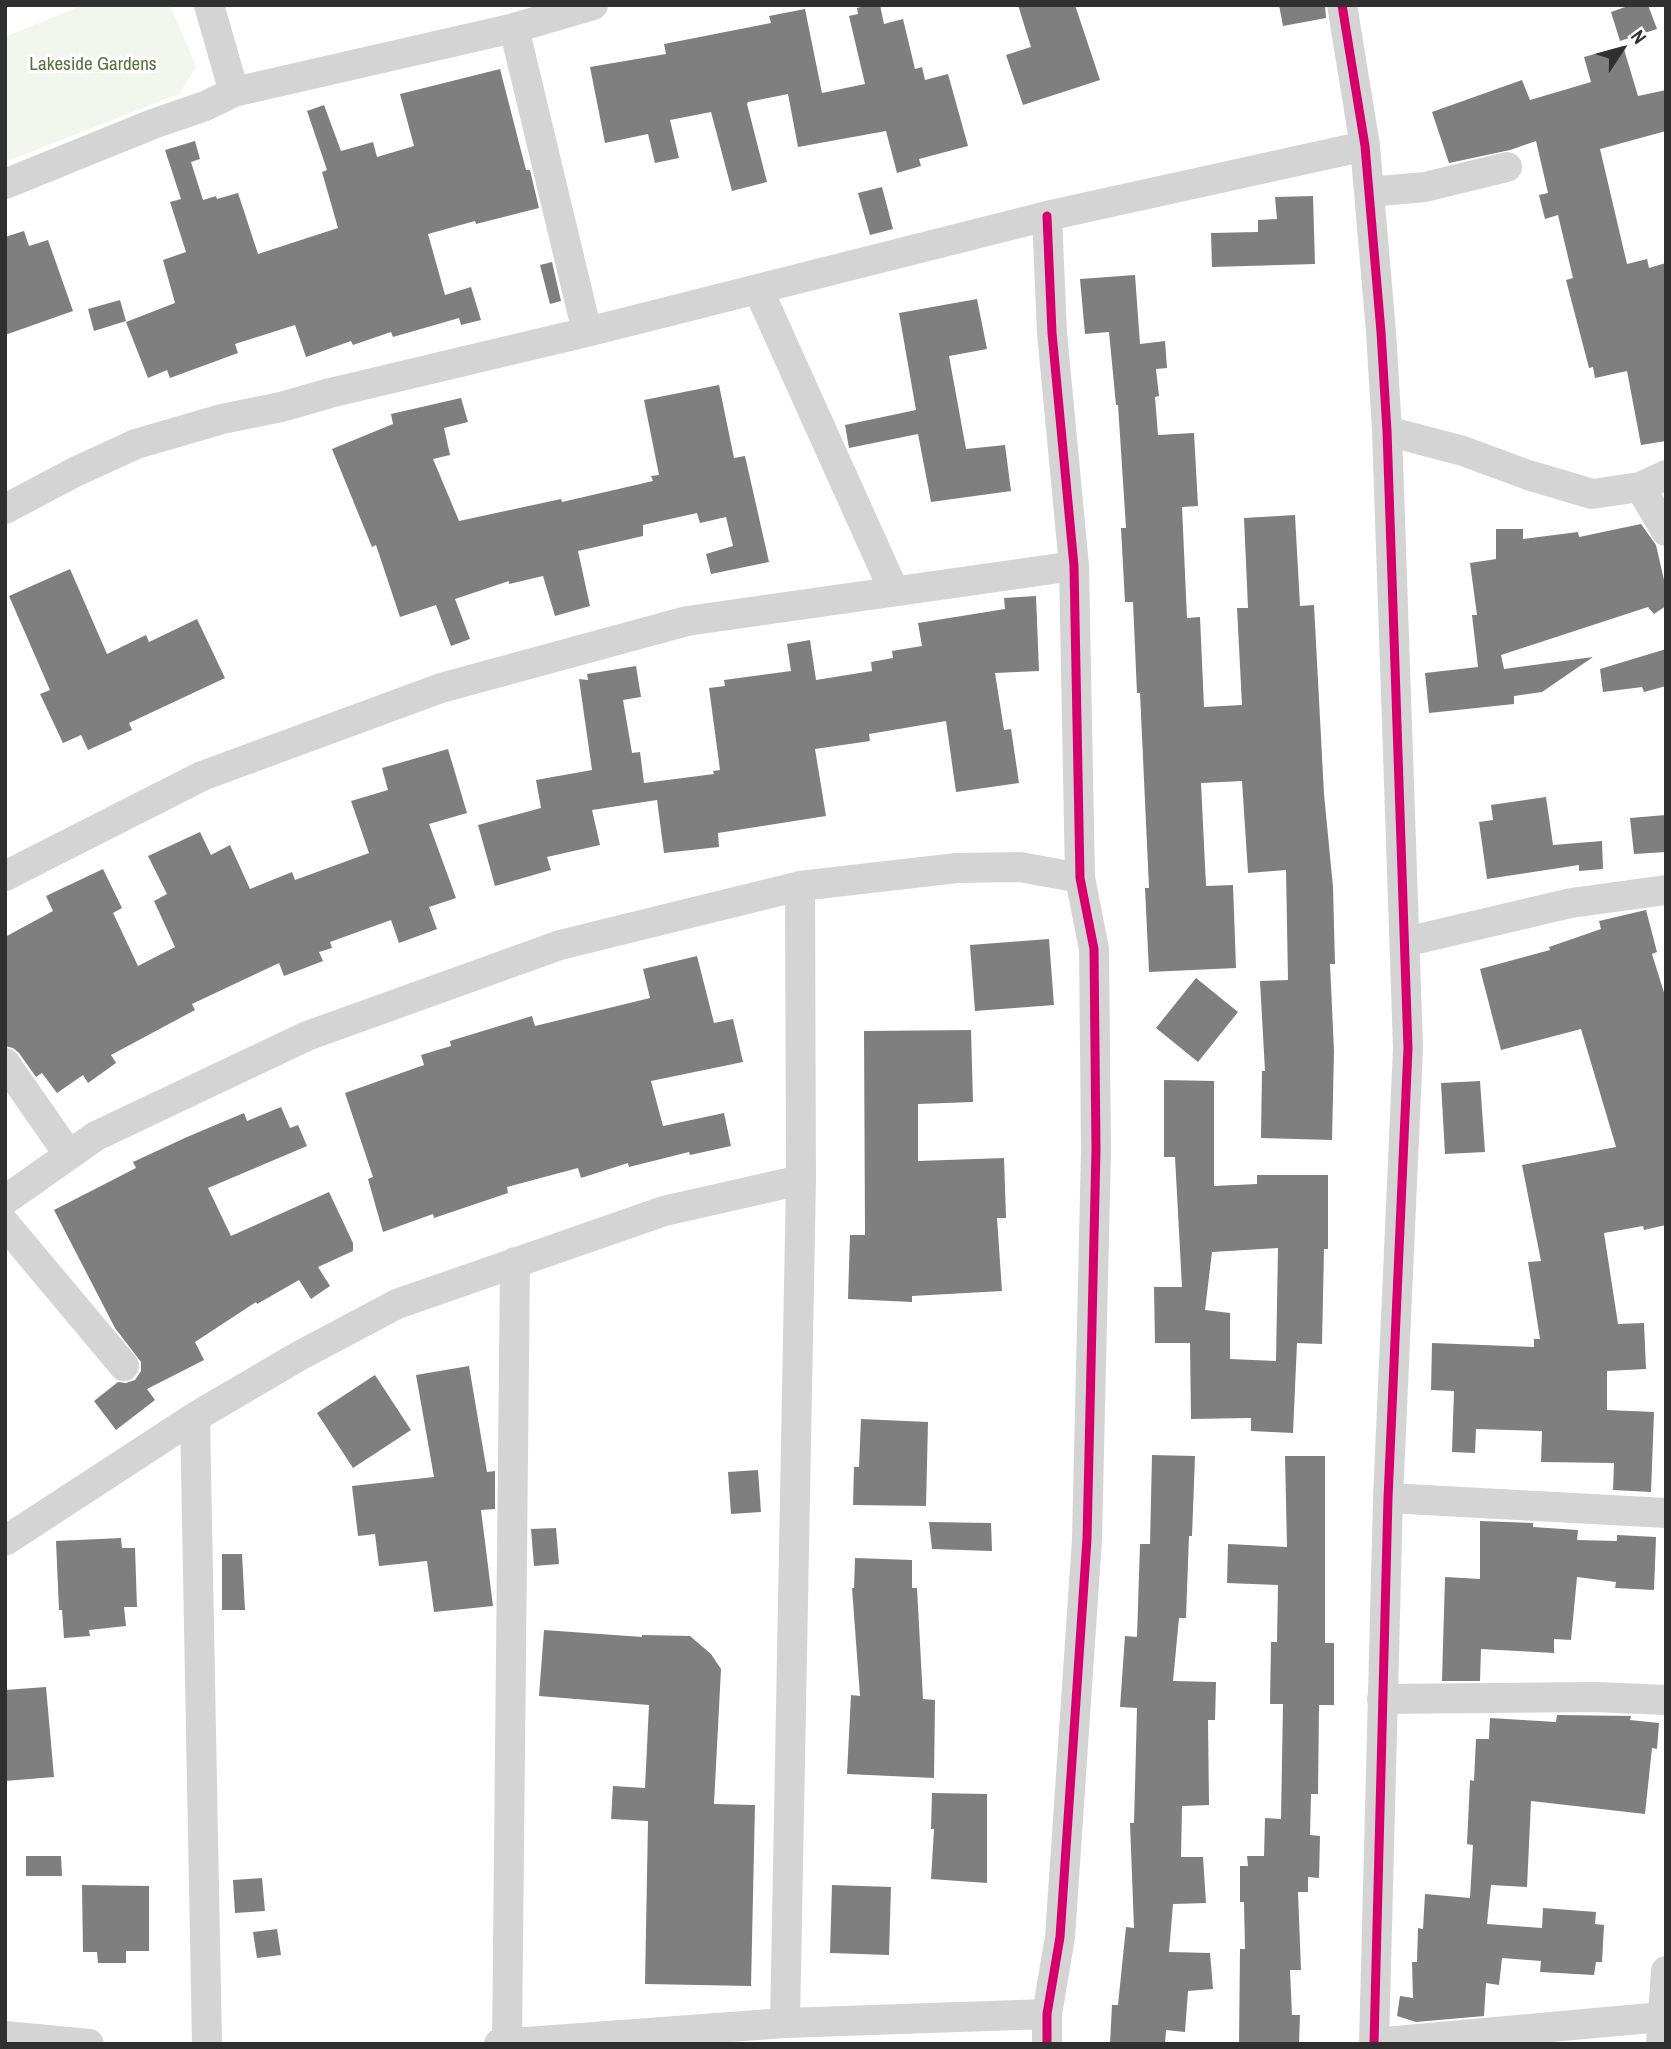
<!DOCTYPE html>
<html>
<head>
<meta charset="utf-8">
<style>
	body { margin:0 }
	#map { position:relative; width:1671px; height:2049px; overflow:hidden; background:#fff; font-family:"Archivo Narrow",sans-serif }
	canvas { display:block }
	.frame { position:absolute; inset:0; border:7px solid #303030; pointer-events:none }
	.north { position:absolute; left:1587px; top:14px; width:70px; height:70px; -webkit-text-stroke:5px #fff; paint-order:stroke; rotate:54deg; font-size:19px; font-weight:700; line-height:28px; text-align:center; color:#303030 }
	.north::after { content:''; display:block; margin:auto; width:24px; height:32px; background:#303030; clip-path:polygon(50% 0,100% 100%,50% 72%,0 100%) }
</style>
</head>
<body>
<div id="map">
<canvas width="1671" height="2049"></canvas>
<div class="frame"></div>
<div class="north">N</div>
</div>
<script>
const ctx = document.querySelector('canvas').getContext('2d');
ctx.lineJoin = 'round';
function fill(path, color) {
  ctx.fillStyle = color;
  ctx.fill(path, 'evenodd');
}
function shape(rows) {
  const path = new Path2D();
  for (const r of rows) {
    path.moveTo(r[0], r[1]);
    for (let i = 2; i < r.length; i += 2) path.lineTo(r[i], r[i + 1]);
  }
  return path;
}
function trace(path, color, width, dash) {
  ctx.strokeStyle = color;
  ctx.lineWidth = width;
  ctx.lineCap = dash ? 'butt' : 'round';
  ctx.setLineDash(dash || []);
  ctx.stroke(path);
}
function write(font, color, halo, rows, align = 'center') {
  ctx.font = font + ' "Archivo Narrow",sans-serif';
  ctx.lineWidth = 7;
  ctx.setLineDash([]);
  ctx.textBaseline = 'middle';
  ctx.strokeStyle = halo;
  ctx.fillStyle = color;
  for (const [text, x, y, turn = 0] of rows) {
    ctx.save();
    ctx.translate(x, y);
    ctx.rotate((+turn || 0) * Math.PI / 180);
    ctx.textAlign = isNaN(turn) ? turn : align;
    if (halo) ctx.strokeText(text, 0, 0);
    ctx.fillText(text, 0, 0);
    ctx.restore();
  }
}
fill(shape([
	[83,5,170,5,196,67,179,94,5,162,5,37]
]), '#f2f6ed');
fill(shape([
	[869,5,880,5,884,24,903,19,915,69,922,67,925,80,948,74,968,146,919,159,921,166,897,173,886,131,798,147,788,94,748,102,747,104,767,182,732,191,711,112,670,120,679,158,655,163,648,134,605,143,590,67,666,54,664,44,771,23,769,16,805,9,822,93,865,84,849,16,858,14,857,8],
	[1018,5,1075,5,1100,80,1023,105,1006,55,1031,47],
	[1279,5,1325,5,1326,18,1283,26],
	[1631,5,1648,5,1657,29,1620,41,1611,12],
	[1623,46,1638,96,1666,90,1666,131,1600,149,1627,264,1647,259,1649,268,1666,263,1666,441,1641,445,1627,371,1595,378,1593,367,1589,368,1566,280,1573,278,1558,215,1545,219,1539,195,1548,193,1536,141,1510,150,1449,163,1432,112,1522,80,1530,100,1591,82,1584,57],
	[500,69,526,170,530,170,539,208,476,224,475,221,428,234,445,295,471,287,481,320,461,325,459,318,393,337,391,332,353,345,351,341,306,357,295,325,235,344,238,353,170,378,167,370,148,378,126,322,175,303,163,260,186,252,170,202,181,199,165,150,195,141,200,159,191,162,203,200,216,196,217,199,238,193,258,254,338,228,322,172,327,170,307,111,324,105,341,151,373,142,377,157,414,146,400,94],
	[882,187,893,229,870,235,858,193],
	[1313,196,1315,264,1212,267,1211,233,1258,232,1258,220,1277,219,1275,197],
	[24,231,29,246,48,240,73,311,5,335,5,237],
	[552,262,561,301,550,304,540,265],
	[1135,275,1140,344,1165,341,1167,368,1156,369,1159,396,1155,397,1158,435,1194,433,1198,506,1182,507,1187,618,1200,617,1204,707,1242,705,1237,608,1248,608,1244,518,1295,515,1300,606,1314,605,1324,794,1333,887,1335,964,1330,964,1334,1051,1332,1140,1261,1138,1262,1071,1265,1071,1260,981,1288,980,1286,870,1248,873,1242,781,1201,783,1206,886,1233,885,1236,968,1149,972,1145,888,1149,888,1140,693,1137,693,1133,602,1125,602,1121,528,1126,528,1118,405,1116,405,1109,332,1085,334,1080,279],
	[977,299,987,349,949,356,966,449,1005,445,1011,491,931,502,918,434,849,448,845,425,916,410,899,313],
	[120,300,126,321,94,331,88,309],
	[719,385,734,458,745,456,769,562,711,574,706,554,733,546,726,517,700,523,697,513,643,525,643,536,578,551,590,606,555,616,543,576,509,584,509,581,455,599,470,639,451,646,436,605,400,617,376,545,372,547,332,449,393,424,391,414,461,398,468,422,444,428,450,455,433,459,459,521,561,499,562,502,653,481,651,476,659,475,644,400],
	[1641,524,1656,545,1666,589,1666,606,1654,614,1648,607,1501,655,1504,669,1593,657,1542,692,1514,696,1514,704,1429,713,1425,673,1478,667,1472,615,1477,615,1470,563,1496,559,1496,529,1523,529,1523,539,1578,532,1579,537],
	[70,569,107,654,146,635,149,642,197,619,225,678,129,723,132,730,88,750,81,735,63,743,40,694,50,690,9,596],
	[1036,596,1039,671,995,673,1004,730,1011,729,1019,783,956,792,946,721,869,734,870,741,815,749,826,816,718,833,719,847,664,853,657,800,592,810,600,845,547,857,551,870,495,886,478,825,541,808,536,780,592,770,579,679,588,680,587,674,636,666,641,697,623,700,632,753,640,752,644,783,714,774,713,771,720,770,709,688,725,686,724,680,791,671,787,644,810,640,816,680,872,671,871,662,893,658,892,651,922,646,918,623,1005,609,1004,598],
	[1666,649,1666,686,1644,692,1642,687,1603,692,1600,669],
	[448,749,467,813,429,824,456,898,429,907,437,929,399,943,391,920,330,942,332,948,319,952,323,961,284,976,279,963,192,1004,195,1010,111,1055,116,1063,88,1083,83,1075,57,1093,42,1073,36,1077,19,1053,13,1048,5,1046,5,937,53,911,46,896,103,869,122,908,113,913,138,966,175,947,154,901,167,894,148,856,200,832,211,855,230,845,250,889,292,872,295,880,369,853,351,801,388,790,382,768],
	[1546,797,1553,845,1602,841,1603,869,1579,871,1579,865,1487,879,1479,822,1493,820,1491,805],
	[1666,815,1666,852,1634,854,1630,818],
	[1646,910,1657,952,1652,954,1666,999,1666,1225,1644,1230,1643,1226,1604,1233,1618,1324,1644,1323,1646,1369,1607,1371,1607,1410,1654,1412,1651,1492,1613,1490,1614,1463,1541,1462,1542,1431,1476,1429,1475,1453,1452,1452,1454,1391,1431,1390,1432,1343,1534,1347,1534,1339,1540,1339,1528,1262,1541,1261,1522,1165,1616,1147,1581,1029,1501,1050,1480,969,1550,950,1549,947,1601,929,1599,921],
	[1049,939,1054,1005,975,1011,970,945],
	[697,956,714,1023,733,1019,743,1062,651,1081,663,1126,724,1113,731,1146,690,1155,689,1152,629,1167,628,1163,581,1178,578,1168,507,1187,508,1193,434,1218,433,1214,383,1232,368,1179,373,1177,345,1093,424,1065,421,1055,451,1046,450,1041,532,1016,535,1026,650,998,643,969],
	[1196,978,1238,1012,1198,1062,1156,1028],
	[971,1030,973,1102,918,1104,918,1161,1004,1158,1006,1218,997,1218,1002,1291,912,1296,912,1302,848,1299,850,1235,865,1235,864,1031],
	[1164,1080,1214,1081,1214,1186,1257,1184,1257,1175,1328,1175,1328,1249,1324,1249,1322,1344,1297,1343,1293,1433,1251,1431,1251,1418,1191,1419,1190,1343,1155,1343,1154,1287,1182,1287,1175,1157,1164,1157],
	[1278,1248,1276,1361,1230,1359,1230,1313,1205,1310,1212,1252],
	[1480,1081,1485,1152,1445,1154,1441,1083],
	[281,1107,290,1128,298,1125,307,1146,208,1188,231,1236,329,1192,353,1243,353,1251,318,1267,330,1286,311,1299,299,1280,257,1304,256,1302,195,1342,204,1360,147,1389,155,1400,116,1430,94,1401,118,1382,126,1383,135,1380,141,1371,141,1362,115,1328,54,1210,136,1168,133,1162,187,1137,244,1113,247,1121],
	[469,1366,487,1472,495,1471,495,1509,481,1510,493,1606,434,1612,427,1561,379,1566,375,1534,358,1536,352,1486,434,1477,416,1375],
	[375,1375,411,1430,353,1468,317,1413],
	[861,1419,928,1422,926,1506,853,1505,854,1467,859,1467],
	[1152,1455,1195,1456,1192,1536,1189,1536,1186,1618,1179,1618,1173,1681,1216,1682,1215,1720,1208,1720,1209,1805,1182,1806,1181,1857,1203,1857,1206,1903,1173,1904,1169,1952,1210,1953,1213,1989,1188,1991,1185,2032,1166,2030,1165,2044,1110,2044,1112,2005,1118,2005,1126,1927,1134,1928,1130,1823,1134,1823,1137,1708,1120,1707,1125,1636,1137,1637,1140,1544,1150,1544],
	[1285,1456,1325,1456,1325,1643,1334,1643,1334,1705,1319,1705,1318,1794,1311,1794,1310,1835,1320,1836,1319,1878,1308,1877,1308,1892,1298,1892,1301,1970,1290,1970,1292,2015,1300,2015,1299,2044,1239,2044,1240,1949,1245,1949,1244,1902,1240,1902,1240,1866,1248,1866,1247,1856,1264,1856,1265,1818,1281,1819,1283,1704,1270,1704,1271,1642,1277,1642,1278,1585,1227,1583,1228,1544,1287,1547],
	[758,1470,761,1512,731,1514,728,1472],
	[1480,1521,1533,1523,1533,1527,1578,1530,1577,1540,1617,1541,1617,1535,1656,1537,1654,1590,1615,1588,1616,1582,1577,1577,1571,1640,1554,1639,1554,1653,1481,1649,1480,1681,1442,1681,1445,1577,1480,1579],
	[929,1522,991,1523,992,1551,932,1549],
	[556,1528,559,1564,534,1566,531,1529],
	[121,1538,122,1548,135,1548,137,1607,124,1607,126,1626,89,1630,90,1636,64,1638,62,1610,59,1610,56,1541],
	[222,1554,242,1554,245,1610,222,1610],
	[855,1558,912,1560,912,1588,917,1588,923,1699,935,1700,934,1778,847,1774,851,1695,860,1696,852,1588,854,1588],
	[544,1630,642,1637,642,1635,690,1636,711,1654,721,1669,714,1804,755,1805,751,1986,645,1984,648,1821,611,1819,613,1786,645,1788,649,1705,539,1696],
	[46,1687,54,1777,5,1781,5,1690],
	[1557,1715,1631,1716,1630,1720,1659,1723,1657,1749,1652,1748,1645,1814,1531,1801,1527,1887,1491,1885,1487,1924,1542,1928,1543,1908,1596,1912,1595,1924,1604,1925,1602,1962,1596,1962,1594,1975,1540,1972,1541,1961,1502,1958,1499,1985,1486,1983,1484,2016,1416,2022,1397,2016,1400,1996,1413,1998,1412,1962,1417,1962,1418,1928,1423,1929,1425,1894,1470,1898,1473,1845,1467,1844,1470,1780,1474,1781,1476,1739,1489,1739,1490,1718,1556,1722],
	[932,1793,987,1794,987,1883,931,1879,934,1829,931,1829],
	[26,1856,61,1856,62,1876,26,1876],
	[262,1878,265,1911,235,1913,233,1880],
	[82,1885,149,1886,149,1951,126,1951,126,1963,98,1963,97,1952,83,1952],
	[832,1885,891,1887,889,1955,830,1953],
	[277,1929,281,1955,257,1958,253,1932]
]), '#7f7f7f');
trace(shape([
	[209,5,234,92],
	[1342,5,1365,146,1381,332,1387,431,1408,1048,1388,1498,1374,2044],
	[514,28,587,332],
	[5,184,153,124,205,106,234,92,514,28,593,5],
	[1369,192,1425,187,1507,167],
	[758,289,894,591],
	[1387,431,1463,451,1528,475,1592,494,1640,487,1666,475],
	[1640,487,1666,531],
	[5,509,75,472,136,444,222,419,281,407,330,393,587,332,1047,216,1365,146],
	[5,876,202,776,441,688,687,621,1074,566],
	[1405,942,1571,903,1666,890],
	[5,1063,69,1155],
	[5,1200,96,1136,307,1036,560,945,800,886,957,868,1020,867,1080,878],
	[5,1224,124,1366],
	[195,1417,207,2044],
	[1388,1498,1666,1513],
	[5,1541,195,1417,299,1356,397,1304,664,1211,801,1180],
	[1382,1699,1595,1697,1666,1700],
	[785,2023,801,1180,800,886],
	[5,2036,89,2044],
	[1374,2043,1662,2017],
	[499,2044,785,2023,1047,2014],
	[507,2044,515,1262],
	[1047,2044,1047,2014,1060,1937,1087,1539,1096,1150,1094,949,1080,878,1074,566,1052,333,1047,216],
	[1661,2044,1666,1971]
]), '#d4d4d4', 30);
trace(shape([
	[1342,5,1365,146,1381,332,1387,431,1408,1048,1388,1498,1374,2044],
	[1047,2044,1047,2014,1060,1937,1087,1539,1096,1150,1094,949,1080,878,1074,566,1052,333,1047,216]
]), '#d6006c', 9);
write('19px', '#56703a', '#fff', [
	["Lakeside Gardens",93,65]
]);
</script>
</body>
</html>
